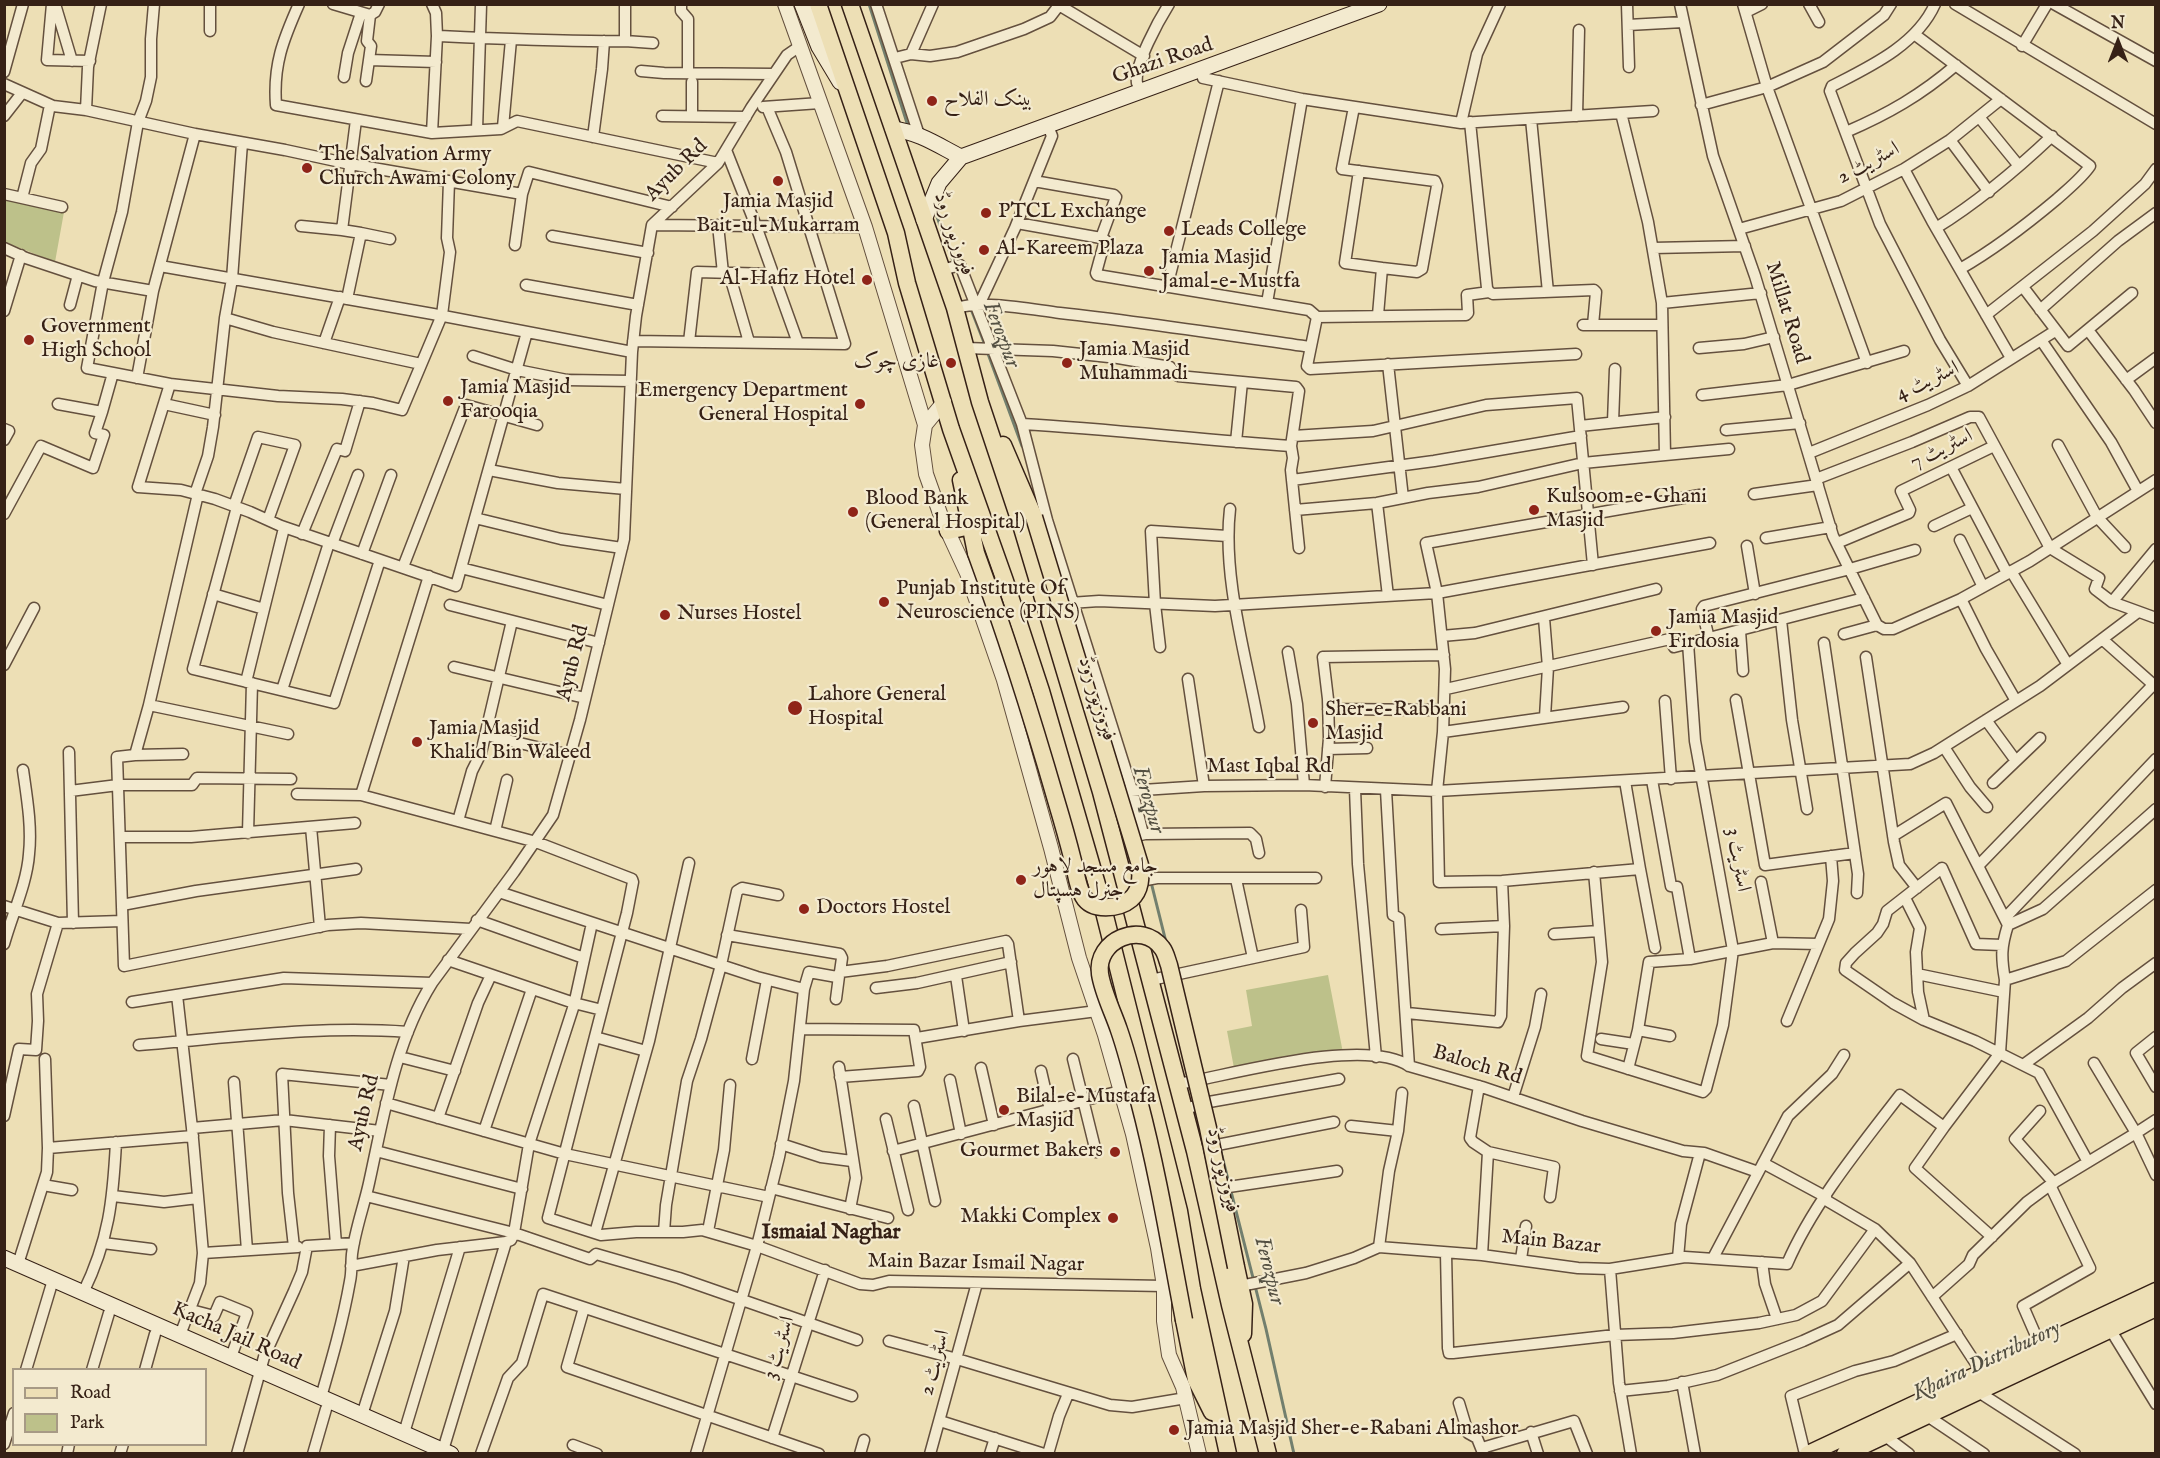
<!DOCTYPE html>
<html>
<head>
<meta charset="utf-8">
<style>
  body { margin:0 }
  #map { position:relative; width:2160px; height:1458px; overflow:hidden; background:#eddfb5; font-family:"IM FELL English",serif }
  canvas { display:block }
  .frame { position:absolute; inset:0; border:6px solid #362116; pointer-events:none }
  .legend { position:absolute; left:12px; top:1368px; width:195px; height:78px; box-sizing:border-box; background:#f3eacf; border:2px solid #a79a85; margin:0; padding:8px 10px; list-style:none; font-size:18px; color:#362116 }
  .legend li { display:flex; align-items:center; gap:12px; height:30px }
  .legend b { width:30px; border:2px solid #a79a85 }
  .north { position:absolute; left:2088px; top:12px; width:60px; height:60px; -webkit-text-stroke:4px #f3eacf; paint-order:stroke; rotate:0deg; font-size:16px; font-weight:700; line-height:24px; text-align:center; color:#362116 }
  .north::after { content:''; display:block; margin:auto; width:21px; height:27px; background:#362116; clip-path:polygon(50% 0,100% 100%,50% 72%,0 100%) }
</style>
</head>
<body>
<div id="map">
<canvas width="2160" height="1458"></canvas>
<div class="frame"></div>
<ul class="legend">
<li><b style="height:8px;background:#eddfb5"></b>Road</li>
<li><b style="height:16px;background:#bdc18a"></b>Park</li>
</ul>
<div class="north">N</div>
</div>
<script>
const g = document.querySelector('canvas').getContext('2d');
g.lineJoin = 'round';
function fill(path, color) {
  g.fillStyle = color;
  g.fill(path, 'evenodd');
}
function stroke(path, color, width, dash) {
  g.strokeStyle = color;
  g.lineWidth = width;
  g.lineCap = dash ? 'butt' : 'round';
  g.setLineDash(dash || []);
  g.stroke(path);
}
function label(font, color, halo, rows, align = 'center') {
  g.font = font + ' "IM FELL English",Amiri,serif';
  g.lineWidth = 4.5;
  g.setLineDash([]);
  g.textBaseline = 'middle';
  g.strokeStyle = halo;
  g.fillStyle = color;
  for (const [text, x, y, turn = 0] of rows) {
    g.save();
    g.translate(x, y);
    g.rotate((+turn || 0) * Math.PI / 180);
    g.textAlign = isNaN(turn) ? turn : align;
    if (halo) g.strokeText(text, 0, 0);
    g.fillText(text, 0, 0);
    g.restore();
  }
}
const green = new Path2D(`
  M4 199 64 212 55 262 5 242Z
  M1328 975 1343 1053 1325 1051 1234 1068 1227 1031 1252 1026 1246 990Z`);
const stream = new Path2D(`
  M869 4 908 126
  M935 211 954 264
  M971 309 985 345
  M987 351 1022 446
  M1148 870 1166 942
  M1220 1148 1266 1329 1294 1454`);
const minor = new Path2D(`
  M52 4 47 60 90 61
  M55 4 72 61
  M154 4 151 39V77L146 101 138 122 122 212 103 282 87 368 170 384
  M210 4V31
  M299 4C283 40 273 65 276 105L432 133 501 129 517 121 718 163
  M333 4 370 15 375 12 379 4
  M432 4 436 13 437 36C500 39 562 42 625 41V4
  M681 4V11L688 19V73
  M876 4 919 135
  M1057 4 1144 56
  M1627 4 1629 67
  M1680 4 1713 156 1755 276 1833 536 1877 625
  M1743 4 1767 87 1867 363
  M1809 4 1819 22
  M1935 4C1917 45 1869 67 1832 86L1830 91 1880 224 1940 340 1968 386
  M1955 4 2156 124
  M2054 4 2156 61
  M1746 12 1762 4
  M1628 25 1683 22
  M1914 34 2090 166C2082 178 2068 189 2057 199 2026 225 1995 249 1960 269
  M625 41 653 43
  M2022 46 2047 4
  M911 54 930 56 957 52 1024 29 1050 17 1060 4
  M895 58 911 54 933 4
  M369 60 436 62
  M641 71 664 73 774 74
  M1202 71 1203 78 1302 99 1461 123 1653 111
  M4 72 23 4
  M344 77 348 53 361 13
  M366 81 371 46 367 41 370 15
  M4 84 53 106 86 110 195 134
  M1141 91C1140 89 1138 86 1137 83 1134 65 1159 20 1169 4
  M1701 105 1767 87 1823 62 1884 15 1891 4
  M763 107 820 103
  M1354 107 1342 169 1435 181 1437 186 1422 269 1417 272 1382 268 1378 315
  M86 110 88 67 101 4
  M1621 113 1648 222 1662 303 1761 293
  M4 116 22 93
  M662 116 746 117
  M692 116V82
  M1577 116 1579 30
  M1979 117 2019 166
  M1531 119 1548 292
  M1470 122 1487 288 1489 292
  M1461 123 1477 54 1500 4
  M503 127 511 40
  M477 130 481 5
  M1846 132C1888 114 1921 95 1956 65
  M432 133 437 36
  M593 137 602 69 604 41
  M1950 140 1989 192
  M242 143 232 279 225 318 273 332 421 364
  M726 150 756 226 798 343
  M1904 169 1932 221 2011 358
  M1359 171 1345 263 1382 268
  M449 181 447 238 450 252 442 315 402 410 373 403 342 399 278 396 170 384 138 487 181 490 215 499 250 512 281 526 456 586 527 332
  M4 194 22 198 31 163 41 149 50 105
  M22 198 62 207
  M1017 223 1101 238 1116 197 1114 195 1034 181
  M652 225 865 227
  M718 225 723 273
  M301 226 342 230
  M1936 228C1978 202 2015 171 2052 136
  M1739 229 1841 201 1904 169 1950 140 2001 99
  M361 233 390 239
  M552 236 648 253
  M1101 238 1105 240 1096 273 1097 275 1309 310 1317 317
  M515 245 522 194
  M4 248 26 258 95 281 153 291 195 134 285 150 350 164 522 194 529 172 672 207
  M1653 248 1745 246
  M160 266 433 314 632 352
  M942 270 960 265 1022 424 1047 520 1132 790 1143 834
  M729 273 749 342
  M526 285 638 305
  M1167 287 1219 81
  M2023 287 2068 346 2132 293
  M347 299 361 233 342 230 356 120
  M1267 303 1302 99
  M70 305 78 275
  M979 305 1015 228 1052 136 1048 126
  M955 308C986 300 1028 309 1060 313 1143 322 1227 335 1310 347
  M2040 310 2118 241 2156 213
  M4 311 21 255
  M1986 315 2093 231 2145 184 2156 169
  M1583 325H1662
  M2088 330 2134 390 2156 423
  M2041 340 2111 442 2138 491
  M633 341 845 344 786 152 767 107
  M689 342 697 272 773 274
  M324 343 340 297
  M966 348 1053 351 1118 358 1170 367 1178 376 1296 387 1299 391 1291 446
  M1699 348 1744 344 1774 337
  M1576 354 1310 369 1307 366 1317 317 1466 315 1468 313 1467 295 1489 292 1493 294 1594 290 1596 292 1593 325
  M473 356 517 370 567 380 631 381
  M1388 364 1403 498
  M137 378 153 291
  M2126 380 2156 358
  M1702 395 1788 385 1904 351
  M58 404 102 412 113 373
  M164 404 215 415
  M1613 422 1615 369
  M1022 424C1112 429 1201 440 1291 446L1293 458 1291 470 1299 548
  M1580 426 1665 417
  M4 429 9 431 4 440
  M1726 430 1800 423
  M1293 436 1373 431 1486 405 1577 398 1593 565
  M1236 442 1242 382
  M2058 445 2097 517 2125 547
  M1809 453 1928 405 1968 386 2055 331
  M1665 455 1729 449
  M1951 467 2007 573
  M489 470 558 483 626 489
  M1816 479 1912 442 1970 417H1979L2050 548 2099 578 2095 589 2112 602 2156 618
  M1292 480 1434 461 1581 436
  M195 494 208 456 213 427 225 318
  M198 494 149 705 288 734
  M1754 494 1818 485
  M1377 503 1388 596
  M234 506 258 437 295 445 268 520
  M237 507 193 669 334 703 380 560
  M1230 509C1222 578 1247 659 1259 727
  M1295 510 1377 503 1428 493 1478 487 1583 463 1665 455 1662 303
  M4 514 41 446 93 468 104 435 95 433 102 412
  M475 518 561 539 622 548
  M1934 526 1972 508
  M302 534 337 449 345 451 360 401
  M1766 538 1831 527
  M1960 540 1983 587
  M1837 543 1909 513 1910 510 1901 491 1994 446
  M332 544 358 475
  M1747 546 1755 594
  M362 554 391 475
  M403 567 466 405 537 425
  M461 568 608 605
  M2011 571 2068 665
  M429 576 361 795 536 842 632 879 633 882 627 913 548 1218 601 1235 636 1232H683L702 1230 757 1246 860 1284 873 1285 889 1281 1164 1286
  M213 594 264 609
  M1961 599 1986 649 2016 701
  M2112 602 2156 549
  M450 605 599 643
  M1057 606 1070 603 1099 601 1215 606 1437 593 1710 543
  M1544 618 1548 667 1545 717
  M1781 620 1792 720 1807 809
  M1740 631 1743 671
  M1844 634 1877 625 1884 629H1893L1961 599 2030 561 2156 480
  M1442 636 1475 633 1656 589
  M1709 639 1702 609 1704 606 1850 569 1915 550
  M2102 639 2156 687
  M1824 643 1858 874 1857 893
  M1160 647 1155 604 1151 531 1227 536
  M1288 652 1297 704 1304 785
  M1866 657 1894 842 1899 865 1917 888
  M4 665 34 608
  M454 667 585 698
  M1188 679 1204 786
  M246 682 284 528
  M1446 689 1670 639 1674 647 1864 598
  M282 690 329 543
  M1736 700 1765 865 1855 853
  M1665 701 1671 779
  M149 705 135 755 117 757 124 966 328 925 361 923 471 929
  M1328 709 1444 710
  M1986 720 2016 761
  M1443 732 1623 707
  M486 735 570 755
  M1944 747 1970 787 1987 807
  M1328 749 1367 748
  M69 752 73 923
  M135 755 183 754
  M1652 780 1671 886 1677 887 1690 959 1773 943 1818 944
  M1625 781 1640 869 1502 881 1439 882 1437 791 1443 732 1445 669 1437 593 1426 543 1700 495
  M1993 783 2040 738
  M1325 787 1329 738 1328 699 1323 657 1444 655
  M1355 789 1358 864 1376 1057
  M1386 790 1393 915 1399 918 1409 1066
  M70 791 118 785H192L197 778 291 779
  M1112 792 1204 786 1304 785 1437 791 1910 764 1934 753 2040 686 2138 612
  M297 794 361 795
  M458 821 472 771 481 753 512 621
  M311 827 320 927
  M495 831 507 780
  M248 833 252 683
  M1136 836 1145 834 1250 833 1256 839 1259 853
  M1893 836 1946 803 2008 925C2001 947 2001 957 2005 980
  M120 837H191L355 823
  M1978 866 2153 685
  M1640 869 1655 948
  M1594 872 1602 962 1587 1056 1703 1092 1706 1089 1723 1025 1733 950 1695 741 1688 643
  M1236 879 1253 958
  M1135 882 1157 878H1316
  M1761 882 1773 943
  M499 892 757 977 804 989 809 972 837 977 840 972
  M1905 898 1920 928 1916 952 1918 992 1924 1020
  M122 905 196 891 356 869
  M4 906 58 923
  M2005 918 2156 759
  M477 920 584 958
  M2008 925 2043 909 2156 809
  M1441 929 1504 926
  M1554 934 1599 931
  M727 935 840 954 842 958 840 972 887 966 1006 941 1008 944 1019 1021
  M4 944C12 915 27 883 29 854 32 827 27 798 23 770
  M2002 945 1976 944 1942 868 1887 911 1883 924 1877 933 1855 953 1846 963 1845 970 1893 1003 1924 1020 1975 1041 2039 1073 2088 1162
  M448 960 574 1003 602 1010
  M1917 974 2004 992
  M956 976 964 1031
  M1151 980 1304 947 1301 910
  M876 988 917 983 1011 962
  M177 995 192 1128 203 1253
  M836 999 839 976
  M132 1002 284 978 432 983
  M1407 1013 1498 1022 1501 1016 1504 926 1502 881
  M1787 1021 1829 919 1833 881 1831 856
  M800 1029 914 1030 920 1067 918 1071 840 1077
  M1638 1030 1670 1036
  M595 1037 646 1051
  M2156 1037 2136 1053 2156 1087
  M917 1038 1019 1021 1097 1011
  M1601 1039 1634 1044
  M139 1045C229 1038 318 1025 408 1032
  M400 1057 455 1071
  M45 1059 48 1148
  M752 1059 767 980
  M1073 1059 1096 1152
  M2094 1063 2136 1133 2156 1120
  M2023 1065 2088 1018 2122 988 2156 963
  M839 1067 856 1178 850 1209
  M981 1068 994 1125
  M1628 1069 1638 1030 1649 962 1690 959
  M1041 1071 1050 1110
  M950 1080 961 1134
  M234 1082 247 1250
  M1178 1084C1231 1075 1365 1036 1409 1066L1482 1087 1582 1121 1683 1151 1704 1153 1758 1172
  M1479 1086 1470 1138 1473 1142 1488 1152 1482 1255
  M1513 1097 1535 1027 1541 994
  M386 1103 565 1154 769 1197
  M914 1106 935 1201
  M1185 1109 1209 1102 1339 1079
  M2040 1111 2015 1139 2054 1183
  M4 1116 19 1049 36 1050 38 1021 37 994 58 923 122 921
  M438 1118 478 1003 491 975
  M886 1119 908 1210
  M330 1125 329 1156 336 1244
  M1351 1126 1398 1131
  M1944 1127 1915 1168 1992 1237
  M192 1128 284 1120 380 1131
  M484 1131 532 989
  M781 1144 821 1157 852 1161
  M1207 1147 1334 1122
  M376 1151 522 1189
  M893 1151 1120 1091
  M1488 1152 1554 1167 1550 1197
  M1763 1163 1826 1197
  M43 1185 72 1190
  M2050 1185 2136 1133 2156 1175
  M771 1188 888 1218
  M1215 1189 1337 1171
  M113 1196 164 1202 198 1198
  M366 1196 514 1233 590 1259 596 1254 679 1278 857 1340
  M1824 1199 1875 1229 1910 1263 1982 1373
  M708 1231 724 1150 730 1085
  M664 1232 666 1205 687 1081 701 1039 721 965 737 891 742 888 778 895
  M595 1233 649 1041 689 863
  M103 1243 151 1249
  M294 1247 288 1193 282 1074 391 1085
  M1379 1247 1389 1171 1398 1131 1402 1093
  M1446 1253 1448 1348 1449 1353H1453L1615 1335 1673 1333 1759 1323 1796 1315 1822 1301 1875 1229
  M1678 1258 1681 1224 1700 1153
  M1713 1258 1788 1116 1832 1074 1844 1055
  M1521 1259 1526 1226
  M1762 1262 1765 1284 1777 1319
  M18 1264 47 1172 48 1148 193 1136
  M351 1266 437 1250 506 1242 511 1240 514 1233 529 1144 574 1005 592 923
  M1610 1269 1619 1383 1631 1454
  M1240 1286 1306 1273 1354 1258 1379 1247 1482 1255 1578 1268 1610 1269 1685 1257 1787 1264C1813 1204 1860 1147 1900 1095L1944 1127 2000 1053 2005 980 2066 961 2156 890
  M83 1293C109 1240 113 1200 116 1142
  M1932 1297 1969 1264 1973 1255 2027 1202 2050 1185 2090 1268 2023 1306 2040 1345
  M584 1308 567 1367 819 1454
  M191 1310 214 1316 220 1302 247 1313 231 1357
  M2110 1329 2156 1404
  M180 1335 200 1283 203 1253 298 1247
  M889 1341 957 1359 1110 1405 1132 1407 1186 1398
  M26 1370 53 1280
  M92 1370 109 1313
  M145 1370 155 1334
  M1682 1382 1695 1454
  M1620 1391 1668 1386 1717 1375 1803 1341 1838 1325 1910 1263
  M1977 1391 2075 1454
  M321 1397C332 1359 343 1321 350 1281 352 1272 351 1263 352 1254 355 1230 364 1206 369 1183 384 1115 395 1042 432 983L514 872 553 815 580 720 624 539 632 352 636 316 652 225 718 163 751 108 787 55 800 46
  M1459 1403 1468 1433 1477 1438 1483 1453
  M362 1415 395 1311 404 1256
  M1926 1415 1984 1454
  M940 1421 1044 1454
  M1531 1432 1538 1454
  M404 1433 460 1247
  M1884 1435 1909 1454
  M772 1438 825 1270
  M4 1444 14 1413
  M573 1445 597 1454
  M1482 1448 1574 1421 1587 1454
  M443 1450 506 1242
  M67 1454 69 1444
  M120 1454 123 1444
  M237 1454 264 1357 294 1291 302 1272 307 1246 354 1243
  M313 1454 326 1409
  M481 1454 508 1378 522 1363 543 1294 852 1396
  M696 1454 757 1246 779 1157 794 1081 804 989
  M860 1454 864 1440
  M930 1454 977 1283
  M990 1454 995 1438
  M1048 1454 1059 1416 1068 1394
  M1805 1454 1791 1396 1855 1371 1894 1361 1957 1334`);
const tertiary = new Path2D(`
  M785 4 865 227 925 425
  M944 402 925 425 922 445 926 474 942 519 967 573 1004 680 1051 848 1079 958 1105 1035 1133 1134 1158 1248 1164 1286V1321L1169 1355 1183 1387 1199 1454`);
const secondary = new Path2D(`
  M802 4 819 47 840 82
  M893 129C919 132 939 146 961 157
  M924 220 939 183 961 157 1379 4
  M4 1258 451 1454`);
const primary = new Path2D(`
  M818 4 896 233 907 283 951 429 1005 581 1041 691 1098 888 1179 1211 1192 1289 1228 1454
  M850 4 955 308 980 402 1022 528 1101 792 1195 1151 1230 1305 1268 1454
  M1003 445 1034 517
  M961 480 976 553
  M948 531 970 526
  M1236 1267 1244 1304 1243 1334
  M1184 1320 1196 1380 1212 1412
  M1808 1454 2156 1291
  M1845 1454 2156 1308`);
const primaryBridge = new Path2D(`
  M976 553C1006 635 1032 717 1056 800 1062 820 1068 841 1073 861 1076 872 1077 886 1083 896 1092 912 1119 909 1131 899 1141 890 1141 877 1140 865L1034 517
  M1184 1320C1170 1247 1158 1173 1139 1101 1133 1077 1127 1053 1119 1030 1113 1012 1103 993 1100 974 1095 940 1142 920 1162 948 1166 953 1167 960 1169 965L1208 1128 1236 1267`);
const markers = [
  [932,101,6,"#8f2418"],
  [307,168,6,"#8f2418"],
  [778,181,6,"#8f2418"],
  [986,213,6,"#8f2418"],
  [1169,231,6,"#8f2418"],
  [984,250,6,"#8f2418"],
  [1149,271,6,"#8f2418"],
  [867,280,6,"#8f2418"],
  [29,340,6,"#8f2418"],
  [951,363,6,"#8f2418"],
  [1067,363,6,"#8f2418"],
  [448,401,6,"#8f2418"],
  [860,404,6,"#8f2418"],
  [1534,510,6,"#8f2418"],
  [853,512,6,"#8f2418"],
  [884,602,6,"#8f2418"],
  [665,615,6,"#8f2418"],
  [1656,631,6,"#8f2418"],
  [795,708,8,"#8f2418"],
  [1313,723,6,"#8f2418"],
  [417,742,6,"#8f2418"],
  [1021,880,6,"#8f2418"],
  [804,909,6,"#8f2418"],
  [1004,1110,6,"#8f2418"],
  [1115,1152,6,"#8f2418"],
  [1113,1218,6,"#8f2418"],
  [1174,1430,6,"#8f2418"]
];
const streetNames = [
  ["Ghazi Road",1163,62,-19],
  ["اسٹریٹ 2",1869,164,-28],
  ["Ayub Rd",677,171,-45],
  ["فیروزپور روڈ",953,234,71],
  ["Millat Road",1786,313,73],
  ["اسٹریٹ 4",1928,382,-25],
  ["اسٹریٹ 7",1942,450,-26],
  ["Ayub Rd",574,663,-76],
  ["فیروزپور روڈ",1096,699,73],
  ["Mast Iqbal Rd",1269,768],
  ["اسٹریٹ 3",1737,860,80],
  ["Baloch Rd",1477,1066,17],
  ["Ayub Rd",365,1113,-77],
  ["فیروزپور روڈ",1222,1170,77],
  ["Main Bazar",1551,1243,6],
  ["Main Bazar Ismail Nagar",976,1264,1],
  ["Kacha Jail Road",236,1337,24],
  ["اسٹریٹ 3",780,1348,-73],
  ["اسٹریٹ 2",936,1363,-75]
];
const poiNames = [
  ["بینک الفلاح",944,101],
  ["The Salvation Army",319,156],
  ["Church Awami Colony",319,180],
  ["Jamia Masjid",778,203,"center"],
  ["Bait-ul-Mukarram",778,227,"center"],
  ["PTCL Exchange",998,213],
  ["Leads College",1181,231],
  ["Al-Kareem Plaza",996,250],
  ["Jamia Masjid",1161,259],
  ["Jamal-e-Mustfa",1161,283],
  ["Al-Hafiz Hotel",855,280,"right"],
  ["Government",41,328],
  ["High School",41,352],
  ["Jamia Masjid",1079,351],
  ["Muhammadi",1079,375],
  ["غازی چوک",939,363,"right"],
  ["Jamia Masjid",460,389],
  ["Farooqia",460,413],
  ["Emergency Department",848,392,"right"],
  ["General Hospital",848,416,"right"],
  ["Kulsoom-e-Ghani",1546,498],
  ["Masjid",1546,522],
  ["Blood Bank",865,500],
  ["(General Hospital)",865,524],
  ["Punjab Institute Of",896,590],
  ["Neuroscience (PINS)",896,614],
  ["Nurses Hostel",677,615],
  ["Jamia Masjid",1668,619],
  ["Firdosia",1668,643],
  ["Lahore General",808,696],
  ["Hospital",808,720],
  ["Sher-e-Rabbani",1325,711],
  ["Masjid",1325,735],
  ["Jamia Masjid",429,730],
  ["Khalid Bin Waleed",429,754],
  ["جامع مسجد لاہور",1033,868],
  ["جنرل ہسپتال",1033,892],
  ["Doctors Hostel",816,909],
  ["Bilal-e-Mustafa",1016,1098],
  ["Masjid",1016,1122],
  ["Gourmet Bakers",1103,1152,"right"],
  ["Makki Complex",1101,1218,"right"],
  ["Jamia Masjid Sher-e-Rabani Almashor",1186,1430]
];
const waterNames = [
  ["Ferozpur",1000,335,69],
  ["Ferozpur",1147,800,74],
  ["Ferozpur",1268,1271,76],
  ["Khaira Distributory",1987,1362,-25]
];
const neighbourhoodNames = [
  ["Ismaial Naghar",831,1233]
];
fill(green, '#bdc18a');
stroke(stream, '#727f6e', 3);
stroke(minor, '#64503e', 13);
stroke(tertiary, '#64503e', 16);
stroke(secondary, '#362116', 17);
stroke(primary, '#362116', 19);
stroke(minor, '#f3eacf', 10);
stroke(tertiary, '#f3eacf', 14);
stroke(secondary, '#f3eacf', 15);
stroke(primary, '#eddfb5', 16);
stroke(primaryBridge, '#362116', 19, []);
stroke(primaryBridge, '#eddfb5', 16);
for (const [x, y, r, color] of markers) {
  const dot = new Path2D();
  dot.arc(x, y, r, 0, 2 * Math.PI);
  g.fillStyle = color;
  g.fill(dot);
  stroke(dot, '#f3eacf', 2);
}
label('21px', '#362116', '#f3eacf', streetNames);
label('21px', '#362116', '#f3eacf', poiNames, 'left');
label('italic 22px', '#545042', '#f3eacf', waterNames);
label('bold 22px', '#362116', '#f3eacf', neighbourhoodNames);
</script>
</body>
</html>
